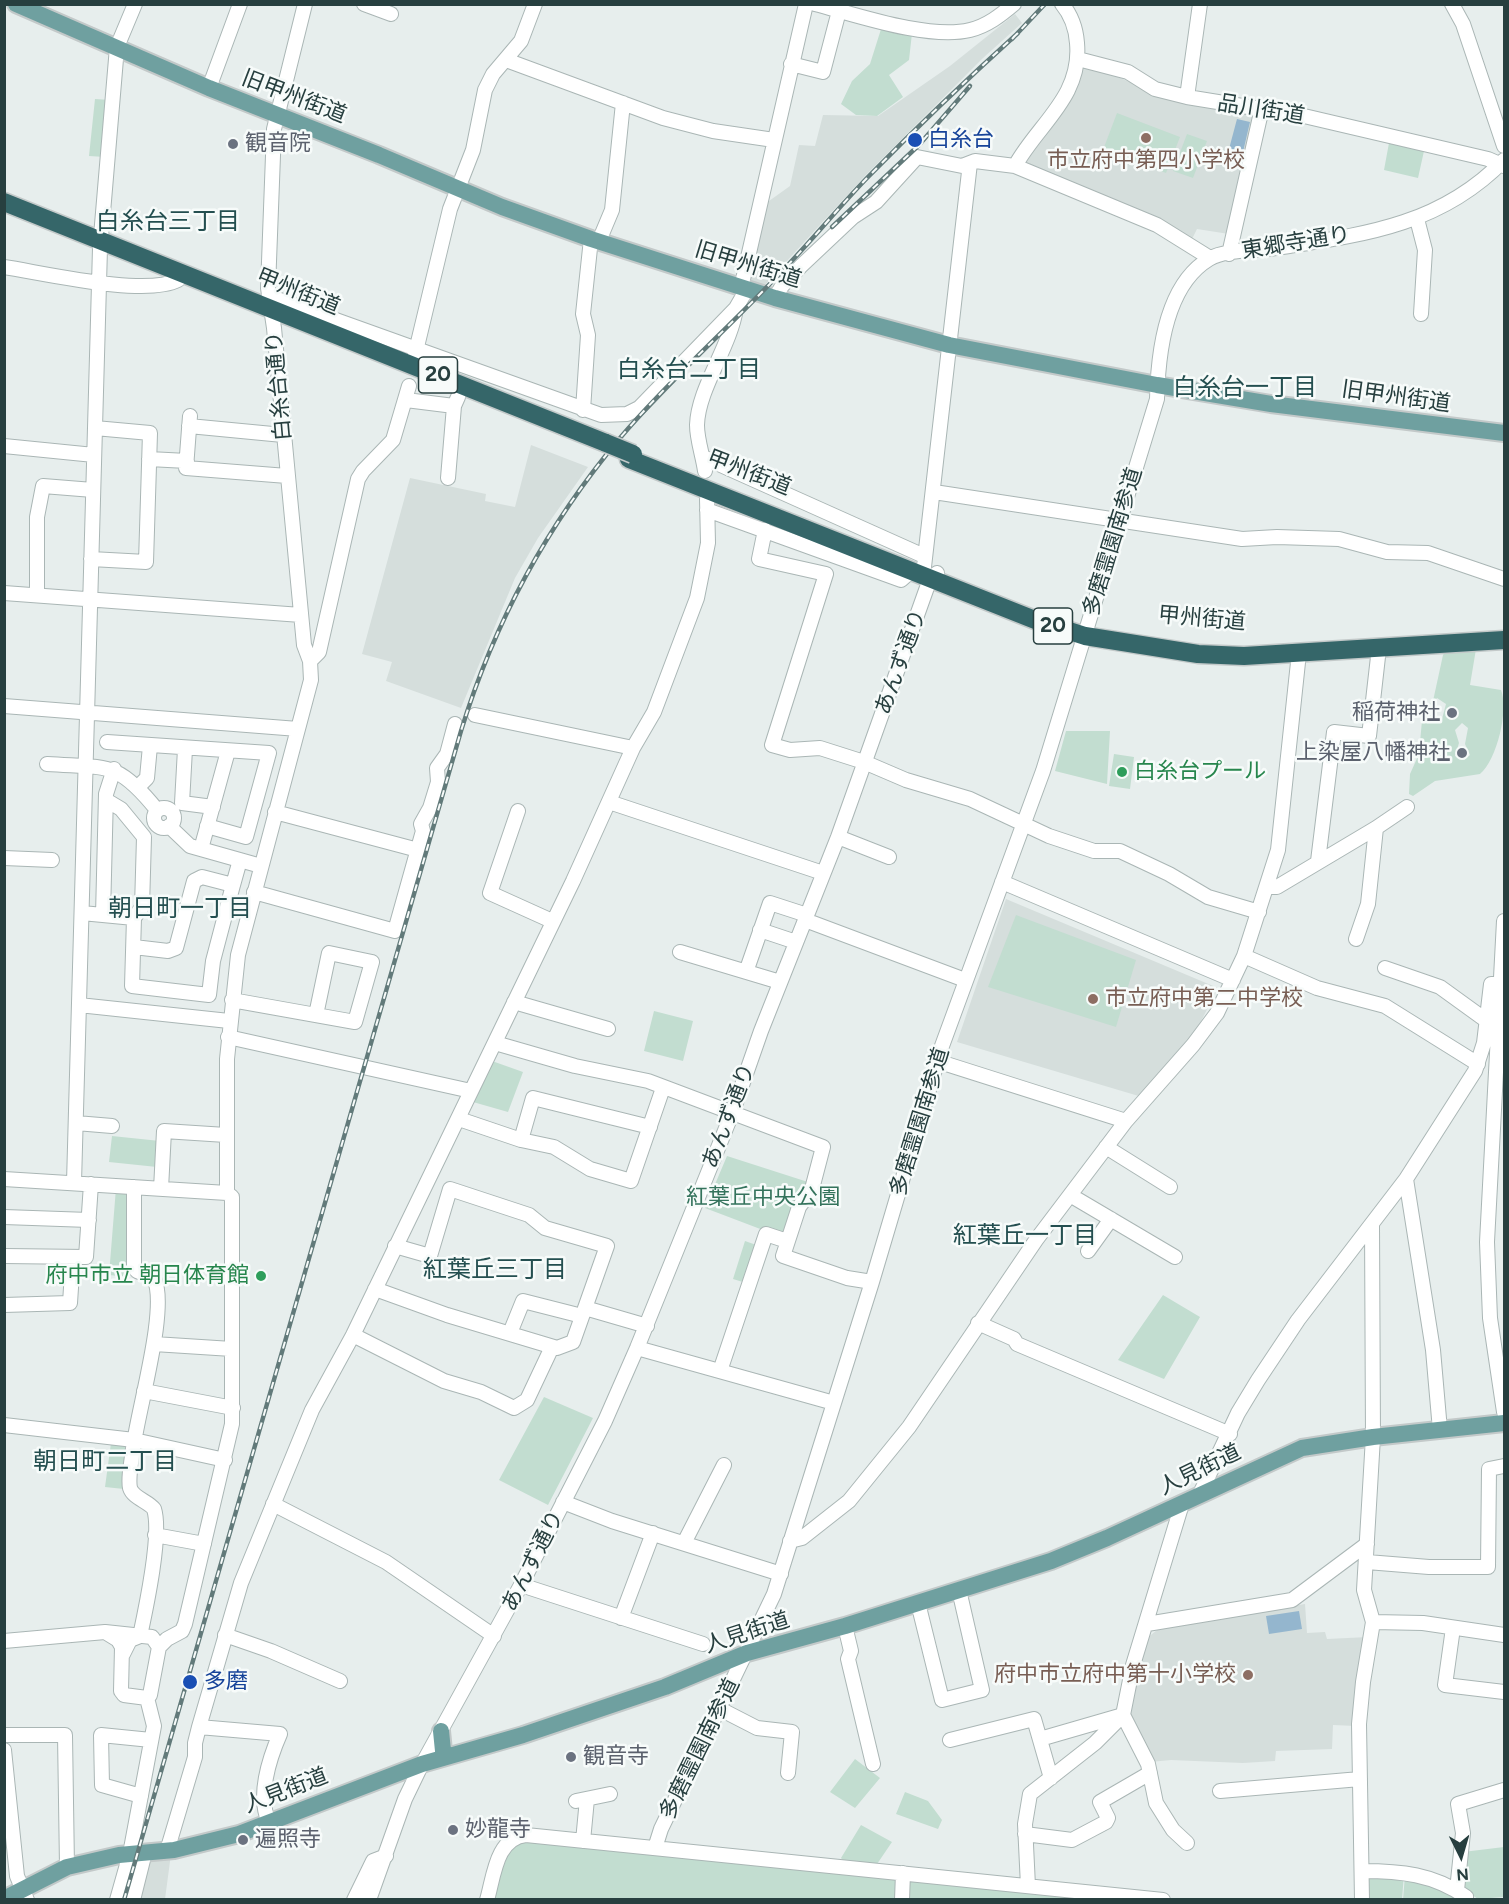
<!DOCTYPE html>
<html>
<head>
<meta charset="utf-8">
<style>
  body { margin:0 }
  #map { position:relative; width:1509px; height:1904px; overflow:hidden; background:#e7eeed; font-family:Figtree,sans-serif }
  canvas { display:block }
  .frame { position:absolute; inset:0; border:6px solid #273f3f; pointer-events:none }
  .north { position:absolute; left:1431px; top:1826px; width:60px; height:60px; -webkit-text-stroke:4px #f7fbfa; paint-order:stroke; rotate:175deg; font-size:16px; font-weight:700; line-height:24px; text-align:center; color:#273f3f }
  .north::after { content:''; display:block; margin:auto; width:21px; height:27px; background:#273f3f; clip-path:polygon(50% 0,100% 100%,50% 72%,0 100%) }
</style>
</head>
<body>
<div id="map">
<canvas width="1509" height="1904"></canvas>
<div class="frame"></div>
<div class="north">N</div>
</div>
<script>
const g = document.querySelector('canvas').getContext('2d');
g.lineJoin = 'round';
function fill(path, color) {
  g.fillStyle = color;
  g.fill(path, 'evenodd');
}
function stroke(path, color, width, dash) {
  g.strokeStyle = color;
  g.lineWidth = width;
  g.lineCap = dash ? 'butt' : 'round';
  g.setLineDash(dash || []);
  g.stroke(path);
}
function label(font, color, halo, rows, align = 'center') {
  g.font = font + ' Figtree,"Noto Sans JP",sans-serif';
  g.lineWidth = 5;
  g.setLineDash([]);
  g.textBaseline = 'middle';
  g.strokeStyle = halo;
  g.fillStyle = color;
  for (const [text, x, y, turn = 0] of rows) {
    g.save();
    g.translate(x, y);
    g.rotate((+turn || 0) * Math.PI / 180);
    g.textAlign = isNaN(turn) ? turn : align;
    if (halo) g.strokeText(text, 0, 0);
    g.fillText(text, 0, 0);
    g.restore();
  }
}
const built = new Path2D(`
  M1015 14 1022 23 983 58 864 177 763 287 747 282 762 206 790 186 799 145 815 146 823 115 878 116 950 66Z
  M1084 63 1161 95 1209 107 1256 113 1229 234 1197 229 1192 239 1023 163Z
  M531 445 588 467 538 538 515 578 461 708 386 681 392 662 362 654 410 478 486 494 485 501 515 507Z
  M1006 899 1218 988 1196 1031 1142 1097 957 1042Z
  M1305 1604 1307 1633 1325 1632 1327 1639 1368 1637 1356 1726 1333 1725 1332 1749 1276 1751 1275 1761 1243 1763 1171 1760 1150 1762 1128 1712 1146 1639 1162 1626Z
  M171 1854 165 1899 139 1900 152 1855Z`);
const green = new Path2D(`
  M882 26 912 33 909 60 889 75 903 97 877 116 856 115 841 104 852 81 870 64Z
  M95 99 110 100 105 157 89 156Z
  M1117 113 1180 137 1166 173 1103 150Z
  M1187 134 1207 141 1193 178 1173 171Z
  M1389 143 1424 151 1418 178 1384 170Z
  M1476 649 1470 685 1501 690C1509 709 1497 760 1480 774L1435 781 1413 796 1409 794 1410 774 1419 754 1423 709 1433 701 1443 655 1445 652ZM1437 698 1446 704 1442 719 1437 721 1427 711ZM1462 723 1468 728 1465 744 1470 755 1464 760 1455 756 1459 743 1455 730Z
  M1066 731H1110L1107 784 1055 771Z
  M1114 754 1134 757 1130 789 1109 786Z
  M1016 915 1136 960 1116 1027 988 987Z
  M654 1011 693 1021 683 1061 644 1051Z
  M492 1061 523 1072 508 1112 473 1102Z
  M112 1136 160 1141 157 1167 109 1162Z
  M727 1156 811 1183 784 1238 705 1208Z
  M116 1188H130L129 1277 109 1275Z
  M745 1241 762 1247 746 1283 733 1279Z
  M1163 1295 1200 1317 1164 1379 1118 1360Z
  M544 1397 593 1418 548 1505 499 1480Z
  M111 1443 130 1446 124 1489 105 1487Z
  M855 1759 880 1778 855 1808 830 1792Z
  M905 1792 928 1801 942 1820 938 1829 896 1814Z
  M861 1825 892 1842 875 1867 846 1864 841 1858Z
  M523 1840 1125 1900H491L505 1855Z
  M1504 1847V1897L1478 1899 1462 1888 1463 1852Z
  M1364 1874H1404L1402 1899 1364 1900Z
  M1405 1875 1429 1881 1462 1899 1403 1900Z`);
const water = new Path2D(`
  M1237 119 1250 122 1243 152 1229 149Z
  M1299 1611 1302 1629 1269 1634 1266 1616Z`);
const minor = new Path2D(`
  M364 4 391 14
  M815 4C857 15 929 40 970 30 987 26 1001 15 1014 4
  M1452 4 1463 24 1504 146
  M1078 59 1128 72 1155 89 1187 97 1304 116 1488 159 1504 166
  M506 60 663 118 713 131 774 140
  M791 64 823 72 839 11
  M209 88 240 4
  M1187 97 1200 4
  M1015 166C1038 124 1082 97 1077 43 1076 29 1072 16 1062 4
  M1417 219 1425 250 1421 314
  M599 241 612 210 623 103
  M1229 254 1262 108
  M4 267C44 273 145 297 178 280
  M741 288 806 4
  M269 296 601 415 627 414 639 408 736 308 747 289
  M775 298 782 286 801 266 853 217 876 202 917 157 962 166 975 161 1015 166 1157 225 1210 258
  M415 355 450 209 473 150 485 90 493 74 521 41 535 4
  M406 400 454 406 458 397
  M583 410 588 335 583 314 591 239
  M190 416 186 468 287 476
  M189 426 283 435
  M4 446 94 455
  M703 457 924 556
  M149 459 187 461
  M705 471C703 456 697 440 697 425 698 388 731 346 736 308
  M448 478 454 406
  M934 492 1242 539 1277 537 1339 539 1387 552 1428 553 1504 579
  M707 510 901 580 910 572
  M765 530 759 559 826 574 772 745 790 750 820 748 864 762 906 780 970 799 1049 836 1094 851H1120L1169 874 1208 897 1259 912
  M91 559 146 562 150 433 95 428
  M924 567 970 163
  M4 593 301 615
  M37 595V517L43 486 93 490
  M310 661 319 652 358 479 363 471 393 440 409 386
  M4 706 298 729
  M475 715 633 748
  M107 742 269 753 246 837 207 826
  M185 749 182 803 213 807
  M47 764C107 768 117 760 157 810
  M138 787 147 778 150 746
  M106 800 121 809 144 837 142 907 134 918
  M609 802 823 873
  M154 818a10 10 0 1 1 20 0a10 10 0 1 1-20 0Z
  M518 811 490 893 552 921
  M275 812 418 850
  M169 826 190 846 261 866
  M838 837 889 857
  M201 849 228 751
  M4 858 52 860
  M1318 861 1334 732 1369 736 1379 648
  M1002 882 1233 980
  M1267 887H1277L1376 828 1407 807
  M254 892 395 931 423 831 421 824 430 808 438 782 437 768 447 754 455 724
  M82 913 134 918 132 986 209 995 213 961 233 885
  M103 915 106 794 114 769
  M805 920 965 980
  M1504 921 1487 1242 1490 1318 1504 1412
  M760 930 796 942
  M1356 939 1368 904 1376 828
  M134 947 168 951 176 948 194 881 202 877 233 885 240 860
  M680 952 780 982
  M1244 956 1317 988 1385 1006 1478 1064
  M1385 968 1440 987 1487 1021
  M746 972 770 903 807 915
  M232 1000 355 1022 372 962 329 953 316 1015
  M514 1002 608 1029
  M79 1005 229 1021
  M228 1037 471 1091
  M495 1043 575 1066 648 1081 823 1147 812 1189 799 1207 783 1256 847 1278 872 1282
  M937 1061 1126 1121
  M459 1119 521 1140 554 1147 590 1169 631 1181 663 1088
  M76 1123 112 1126
  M521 1140 533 1098 650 1127
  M1106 1147 1170 1187
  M4 1179 227 1193
  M1406 1179 1433 1350 1440 1430
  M74 1183 100 248 117 47 135 4
  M161 1189 164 1131 226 1135
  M1070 1195 1175 1257
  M4 1217 89 1220
  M1088 1251 1111 1219
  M4 1256 86 1257 91 1184
  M375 1289 447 1315 557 1348 573 1342 607 1246 545 1228 529 1215 450 1189 430 1256 395 1246
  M4 1305 70 1303 73 1257
  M585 1308 647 1326
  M978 1323 1014 1339 1017 1344 1230 1434
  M510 1333 523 1301 582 1316
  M353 1335 444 1381 481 1392 514 1408 527 1400 552 1347
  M154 1344 232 1349
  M637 1348 834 1403
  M720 1371 766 1234 787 1241
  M144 1391 233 1408
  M4 1425 134 1440 225 1460
  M1199 1496 1238 1413 1258 1380 1298 1320 1406 1179 1475 1071 1484 1043 1491 984H1501
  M563 1502 612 1521 781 1574
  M273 1504 386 1562 494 1636
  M155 1535 204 1544
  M790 1541 802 1538 849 1501 909 1427 1036 1240 1126 1121 1193 1045 1217 1013 1244 956 1278 850 1299 653
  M684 1543 724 1465
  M1367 1562 1429 1567H1488L1489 1469 1504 1466
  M521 1585 703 1644
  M918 1603 942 1700 982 1690 959 1590
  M621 1618 653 1533
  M1373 1622 1423 1623 1504 1635
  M1147 1624 1292 1600 1367 1544
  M845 1626 851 1651 848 1659 873 1764
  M1453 1628 1445 1685 1504 1692
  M225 1635 271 1651 340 1681
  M4 1641 105 1632 152 1637 159 1647 150 1695 147 1698 124 1695 121 1691 122 1647 118 1640 105 1632
  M159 1647 167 1639 182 1631 185 1624 232 1424V1197L227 1193V1059L238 955 311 680 310 661 304 645 274 328 268 288 274 129 305 4
  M123 1654 130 1640 140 1636C146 1608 162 1534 154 1509 148 1501 133 1498 130 1488 128 1478 131 1465 132 1456 136 1415 169 1309 154 1278L137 1271 134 1267V1187
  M720 1709 757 1728 792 1732 788 1773
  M1123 1715 1148 1764 1156 1803 1173 1830 1187 1843
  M199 1727 280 1734C269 1759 257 1797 269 1822
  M4 1735H65L67 1867
  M1040 1739 1123 1715
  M950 1740 1034 1719 1051 1778
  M4 1750 17 1876 27 1900
  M1220 1791 1360 1779
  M141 1796 102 1785 101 1735 151 1740
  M576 1801 610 1794
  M1025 1834 1072 1840 1106 1822 1108 1818 1100 1802 1150 1773
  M583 1841 587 1799
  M655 1848 661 1829 774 1594 872 1282 942 1046 1043 771 1157 399C1158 353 1166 285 1209 259 1226 249 1256 251 1276 248 1362 235 1440 226 1504 160
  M167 1851 195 1757V1743L199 1727 241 1583 312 1410 353 1335 573 881 633 748 654 712 697 598 708 543 707 499
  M1362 1871C1400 1871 1434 1874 1466 1897L1465 1900
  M1028 1886 1025 1824 1030 1794 1095 1743 1123 1715 1133 1665 1182 1504
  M1457 1890 1463 1833 1458 1804 1504 1790
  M117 1900 130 1854 154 1726 147 1698
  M133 1900 145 1852
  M354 1900 373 1861 386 1856
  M369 1900 405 1799 419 1770 521 1585 605 1421 637 1348 733 1111 761 1031 838 837 930 579 937 573
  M487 1900C494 1876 496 1838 526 1835L1163 1900
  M902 1900 903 1873
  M1362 1900 1359 1724 1363 1682 1373 1622 1364 1590 1373 1437 1372 1224`);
const major = new Path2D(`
  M16 4 209 88 379 155 502 207 591 239 775 298 949 345 1157 385 1271 404 1504 433
  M441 1731 443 1751 450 1756
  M4 1899 67 1867 119 1855 174 1850 239 1834 422 1764 523 1735 665 1687 747 1653 845 1626 1051 1561 1107 1538 1302 1448 1373 1437 1504 1423`);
const highway = new Path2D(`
  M4 202 606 443
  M629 459 1035 620 1085 636 1198 654 1244 656 1504 640`);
const rail = new Path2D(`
  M1012 39 1045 4
  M832 227 919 145 970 86
  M124 1900 461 731C494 623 547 525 620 438 671 378 731 326 785 268 813 239 839 207 867 178 916 128 966 80 1018 33`);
const highwayBridge = new Path2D(`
  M606 443 633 454`);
const markers = [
  [1146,138,6,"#8d6e63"],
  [915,140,8,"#1a4fb4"],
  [233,144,6,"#6b7280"],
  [1452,713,6,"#6b7280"],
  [1462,753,6,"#6b7280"],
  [1122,772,6,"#2e9e5b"],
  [1093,999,6,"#8d6e63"],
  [261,1276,6,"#2e9e5b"],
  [1248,1675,6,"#8d6e63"],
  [190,1682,8,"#1a4fb4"],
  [571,1757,6,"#6b7280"],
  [453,1830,6,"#6b7280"],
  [243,1840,6,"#6b7280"]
];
const shields = [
  [438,375,39],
  [1053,626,39]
];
const shieldNames = [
  ["20",438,375],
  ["20",1053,626]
];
const streetNames = [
  ["旧甲州街道",294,97,21],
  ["品川街道",1261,110,9],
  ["東郷寺通り",1296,243,-9],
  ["旧甲州街道",748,265,17],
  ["甲州街道",298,292,22],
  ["白糸台通り",279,386,-95],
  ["旧甲州街道",1396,397,8],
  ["甲州街道",749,473,21],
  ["多磨霊園南参道",1113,542,-73],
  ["甲州街道",1202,619,5],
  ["あんず通り",901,662,-70],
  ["あんず通り",729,1116,-69],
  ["多磨霊園南参道",920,1122,-73],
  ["人見街道",1200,1470,-26],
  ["あんず通り",533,1561,-63],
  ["人見街道",747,1633,-18],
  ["多磨霊園南参道",700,1749,-64],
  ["人見街道",286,1791,-21]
];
const transitNames = [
  ["白糸台",928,140],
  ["多磨",204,1682]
];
const worshipNames = [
  ["観音院",245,144],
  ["稲荷神社",1440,713,"right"],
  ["上染屋八幡神社",1450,753,"right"],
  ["観音寺",583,1757],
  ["妙龍寺",465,1830],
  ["遍照寺",255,1840]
];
const educationNames = [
  ["市立府中第四小学校",1146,161],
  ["市立府中第二中学校",1105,999,"left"],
  ["府中市立府中第十小学校",1236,1675,"right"]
];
const leisureNames = [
  ["白糸台プール",1134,772],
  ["府中市立 朝日体育館",249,1276,"right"]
];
const parkNames = [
  ["紅葉丘中央公園",763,1198]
];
const neighbourhoodNames = [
  ["白糸台三丁目",168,222],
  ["白糸台二丁目",689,370],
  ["白糸台一丁目",1245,388],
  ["朝日町一丁目",180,909],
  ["紅葉丘一丁目",1025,1236],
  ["紅葉丘三丁目",495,1270],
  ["朝日町二丁目",105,1462]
];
fill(built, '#d5dedc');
fill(green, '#c2ddd0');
fill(water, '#94b6ce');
stroke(minor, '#aab6b5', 16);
stroke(major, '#c3c9c9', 20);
stroke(highway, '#c3c9c9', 21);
stroke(minor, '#fff', 14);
stroke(major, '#6fa0a0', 16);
stroke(highway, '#356669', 18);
stroke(rail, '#627a7a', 4.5);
stroke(rail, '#f7fbfa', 2, [7]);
stroke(highwayBridge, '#c3c9c9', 21, []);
stroke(highwayBridge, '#356669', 18);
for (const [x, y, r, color] of markers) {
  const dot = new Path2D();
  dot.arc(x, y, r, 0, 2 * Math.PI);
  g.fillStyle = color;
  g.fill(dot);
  stroke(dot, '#f7fbfa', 2);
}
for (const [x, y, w] of shields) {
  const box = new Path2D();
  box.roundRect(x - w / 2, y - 18, w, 36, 4.5);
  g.fillStyle = '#f7fbfa';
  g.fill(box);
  stroke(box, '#273f3f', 1.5);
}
label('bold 21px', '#273f3f', null, shieldNames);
label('22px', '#273f3f', '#f7fbfa', streetNames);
label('22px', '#164399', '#f7fbfa', transitNames, 'left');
label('22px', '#5b616d', '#f7fbfa', worshipNames, 'left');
label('22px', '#785e54', '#f7fbfa', educationNames);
label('22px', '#27864d', '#f7fbfa', leisureNames, 'left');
label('22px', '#34735c', '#f7fbfa', parkNames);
label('24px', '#244f50', '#f7fbfa', neighbourhoodNames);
</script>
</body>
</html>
